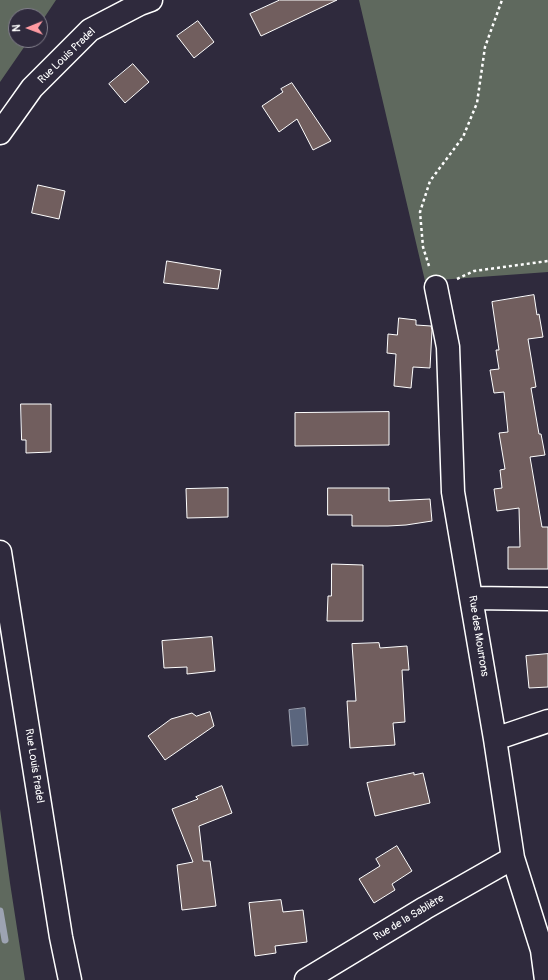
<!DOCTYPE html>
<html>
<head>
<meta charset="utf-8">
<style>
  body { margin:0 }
  #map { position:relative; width:548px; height:980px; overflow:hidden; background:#2f2a3d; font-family:Pangolin,sans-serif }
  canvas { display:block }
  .north { position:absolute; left:8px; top:8px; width:40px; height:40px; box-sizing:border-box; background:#2f2a3d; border:1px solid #827f8b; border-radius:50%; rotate:269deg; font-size:11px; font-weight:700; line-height:16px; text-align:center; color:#fff }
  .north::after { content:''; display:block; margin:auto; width:14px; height:18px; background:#ff9aa2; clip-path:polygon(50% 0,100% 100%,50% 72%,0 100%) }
</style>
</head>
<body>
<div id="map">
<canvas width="548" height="980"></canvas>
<div class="north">N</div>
</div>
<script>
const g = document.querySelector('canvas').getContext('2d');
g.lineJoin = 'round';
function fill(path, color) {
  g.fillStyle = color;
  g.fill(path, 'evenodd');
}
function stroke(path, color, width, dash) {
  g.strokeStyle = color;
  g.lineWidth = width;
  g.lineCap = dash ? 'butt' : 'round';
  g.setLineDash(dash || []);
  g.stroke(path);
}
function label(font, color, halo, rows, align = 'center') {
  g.font = font + ' Pangolin,sans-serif';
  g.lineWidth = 3.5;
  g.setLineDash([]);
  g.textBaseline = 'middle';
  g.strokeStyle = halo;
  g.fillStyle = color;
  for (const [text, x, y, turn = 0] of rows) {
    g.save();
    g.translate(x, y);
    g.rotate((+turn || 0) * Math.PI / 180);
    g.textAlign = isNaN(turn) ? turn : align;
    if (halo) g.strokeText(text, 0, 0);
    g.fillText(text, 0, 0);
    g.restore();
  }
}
const green = new Path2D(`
  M0 0H56L40 24V16H16V40H29L0 82Z
  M359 0H548V272L425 281Z
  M0 809 10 883 25 980H0Z`);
const water = new Path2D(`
  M305 708 308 745 292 746 289 710Z`);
const stream = new Path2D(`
  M0 911 5 940`);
const building = new Path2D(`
  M280 0H337L261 36 250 14Z
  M198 21 214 42 194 58 177 36Z
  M133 64 149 82 125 103 109 84Z
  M292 83 331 141 313 150 297 119 279 132 262 106 283 92 281 89Z
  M38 185 65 191 59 219 32 213Z
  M167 261 221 270 218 289 164 283Z
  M534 295 537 315 539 314 543 337 528 339 536 387 531 388 539 434H541L545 455 530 457 542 527H548V569H508V547H520L519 508 497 511 494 489 502 488 500 470 505 469 499 433 508 432 504 392 494 393 490 370 499 369 496 350H499L492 302Z
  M399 318 416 320V325L431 326 432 330 430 368 413 367 411 388 394 386 396 354 387 353 388 334 397 335Z
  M21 404H51V452L26 453V440H22Z
  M389 412V445L295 446V413Z
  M228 488V517L187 518 186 489Z
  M328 488H389V501L430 499 432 521 406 525 388 526H352V515H328Z
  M332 564 363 565V621H327L328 596H331Z
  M212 637 215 671 187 674V667L164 668 162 641Z
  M379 643 380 648 407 646 409 670H402L405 722 393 723 395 745 350 748 347 701H356L352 644Z
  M548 654V687L529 688 526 656Z
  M210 712 214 726 165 760 148 736 171 719 192 713 196 716Z
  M414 773V775L423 773 430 803 375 816 367 783Z
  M222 786 232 813 199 826 203 861H210L216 906 182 910 177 865 193 862 172 809 198 799 196 797Z
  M397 846 412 871 392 884 395 890 374 903 359 879 380 866 376 859Z
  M281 900 283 912 303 910 307 942 275 946 276 953 255 956 249 903Z`);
const path = new Path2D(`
  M429 266 423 247 420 212 430 181 463 137 477 103 485 47 502 0
  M457 279 474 271 548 261`);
const minor = new Path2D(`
  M436 287 448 347 453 492 495 739 513 858 542 950 546 980
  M472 598 548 599
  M495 739 548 721
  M306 980 425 908 513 858`);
const major = new Path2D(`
  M0 133 32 88 90 30 140 4 151 0
  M0 552 61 937 70 980`);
const streetNames = [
  ["Rue Louis Pradel",67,56,-44],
  ["Rue des Mourrons",478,636,81],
  ["Rue Louis Pradel",34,766,81],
  ["Rue de la Sablière",409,918,-31]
];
fill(green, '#5f695e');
fill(water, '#5b667e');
stroke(water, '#9da3b2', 1);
stroke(stream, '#9da3b2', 7);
fill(building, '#715e5e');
stroke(building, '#fff', 1);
stroke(minor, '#fff', 25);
stroke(major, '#fff', 25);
stroke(path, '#fff', 2.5, [3, 3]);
stroke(minor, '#2f2a3d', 22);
stroke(major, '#2f2a3d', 22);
label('11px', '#fff', '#2f2a3d', streetNames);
</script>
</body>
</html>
